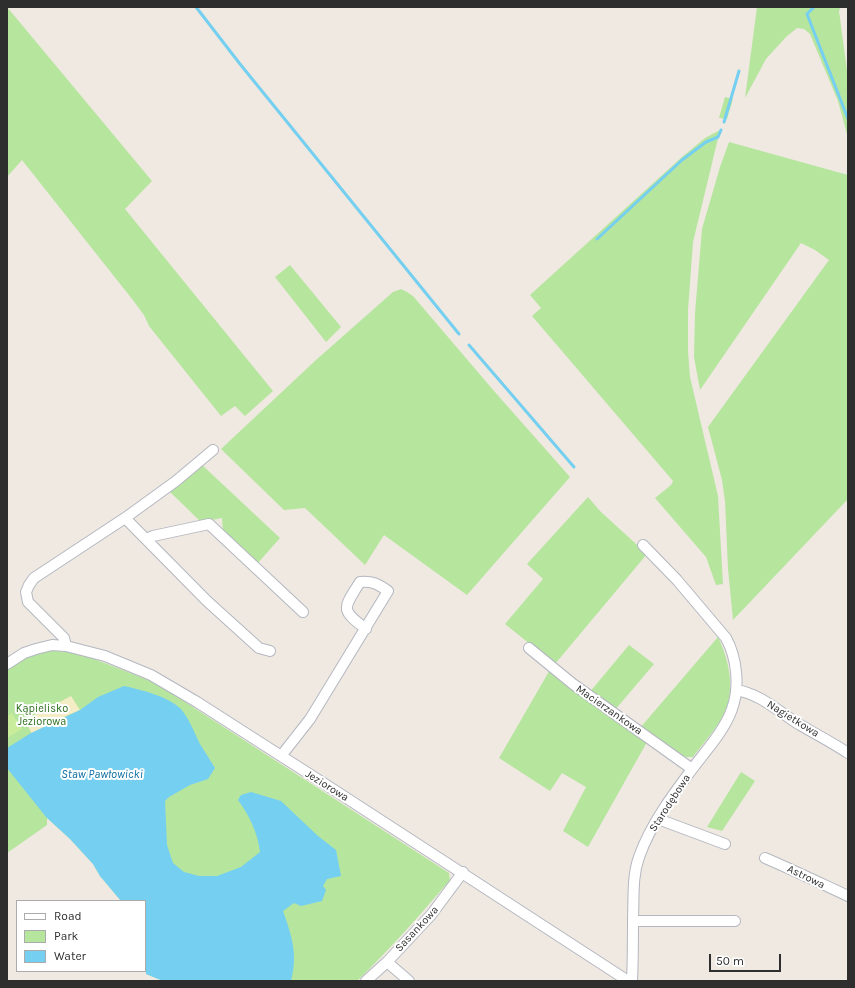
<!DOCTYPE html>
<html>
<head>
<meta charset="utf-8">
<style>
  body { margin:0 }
  #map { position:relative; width:855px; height:988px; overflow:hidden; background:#efe9e1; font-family:Karla,sans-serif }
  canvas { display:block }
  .frame { position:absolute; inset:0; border:8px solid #2e2e2e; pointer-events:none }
  .legend { position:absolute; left:16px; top:900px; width:130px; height:72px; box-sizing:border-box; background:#fff; border:1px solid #ababab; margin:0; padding:5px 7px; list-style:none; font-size:12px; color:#2e2e2e }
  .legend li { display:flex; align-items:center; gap:8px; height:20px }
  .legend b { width:20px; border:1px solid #ababab }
  .scale { position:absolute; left:709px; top:954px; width:72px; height:18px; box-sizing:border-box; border:2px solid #2e2e2e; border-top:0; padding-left:5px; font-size:12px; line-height:14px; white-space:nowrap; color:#2e2e2e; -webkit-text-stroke:3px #fff; paint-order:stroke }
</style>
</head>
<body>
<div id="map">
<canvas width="855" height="988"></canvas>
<div class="frame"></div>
<ul class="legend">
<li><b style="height:5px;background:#fff"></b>Road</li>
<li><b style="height:11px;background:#b6e59e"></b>Park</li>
<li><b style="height:11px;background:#75cff0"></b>Water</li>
</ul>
<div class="scale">50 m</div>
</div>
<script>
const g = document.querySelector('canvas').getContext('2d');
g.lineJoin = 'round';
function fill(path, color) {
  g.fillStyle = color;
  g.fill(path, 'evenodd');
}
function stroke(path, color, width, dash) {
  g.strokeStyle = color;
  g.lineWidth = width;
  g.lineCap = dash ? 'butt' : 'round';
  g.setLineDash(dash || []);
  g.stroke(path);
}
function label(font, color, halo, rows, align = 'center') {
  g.font = font + ' Karla,sans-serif';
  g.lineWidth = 4;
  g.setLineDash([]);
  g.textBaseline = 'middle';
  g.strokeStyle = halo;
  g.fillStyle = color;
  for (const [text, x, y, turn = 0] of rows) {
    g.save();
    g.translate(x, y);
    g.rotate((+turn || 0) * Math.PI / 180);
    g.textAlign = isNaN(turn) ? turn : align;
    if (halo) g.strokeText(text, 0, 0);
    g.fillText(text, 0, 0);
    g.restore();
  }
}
const green = new Path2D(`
  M7 7 152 181 125 209 273 391 245 416 235 406 221 416 149 326 144 315 132 299 22 160 7 177Z
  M757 7H841L839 11 848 78V138L838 101 810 34 804 29 797 28 786 37 766 59 745 98Z
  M725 97 733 99 727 119 719 118Z
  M720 130 693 242 688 310V351L690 377 718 496 723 584 716 585 706 557 655 498 671 485 673 481 532 316 541 308 530 295 682 157 705 138Z
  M729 142 848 175V499L733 620 728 569 725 501 722 480 708 427 829 260 815 250 801 243 700 390 694 357 695 313 702 229 720 167Z
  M290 265 341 327 326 342 275 277Z
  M401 289 407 292 413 296 494 391 570 477 467 595 384 535 365 565 305 508 284 510 221 449 316 360 393 292Z
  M201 464 280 538 257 564 223 533 222 518 201 522 167 489Z
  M588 497 600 511 647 554 555 664 505 624 543 579 527 564Z
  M718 637C727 656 734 681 728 703 724 721 704 742 693 757H685L640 728Z
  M629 645 654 664 614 711 589 693Z
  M50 650 73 653 89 657 146 679 165 689 449 873 450 880C420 915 390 949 357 981H163L146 974 145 901H121L100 876 93 864 70 839 47 818V825L7 853V669C20 658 34 653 50 650Z
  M551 668 647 742 588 847 563 831 586 787 562 773 550 791 499 758Z
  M741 772 755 781 722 831 707 827Z`);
const sand = new Path2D(`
  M71 696 80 710 66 716 32 734 25 720Z`);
const pitch = new Path2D(`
  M12 713 22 729 7 738V716Z`);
const water = new Path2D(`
  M124 686C141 690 168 696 181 709 190 720 194 732 200 744 205 752 210 760 215 768L208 779 190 785 169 797 165 801 167 845 173 863 184 872 199 876H217L241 867 260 852C258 833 249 815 238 800L241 795 251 792 281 801 318 836 336 850 341 876 327 879 323 886 326 890 322 901 301 906 294 903 283 911C292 937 298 954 291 981H163L146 974 145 901H121L100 876 93 864 70 839 46 817 7 768V748L31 733 80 710 98 697Z`);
const stream = new Path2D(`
  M196 7 240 64 459 334
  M814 7 807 14 848 119
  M724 122 739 71
  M597 239 682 160 706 142 718 137 721 130
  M469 345 574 467`);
const minor = new Path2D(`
  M125 518 207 601 259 648 270 651
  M146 539 153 536 209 524 303 612
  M66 646 64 638 28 602 26 592 29 585 34 578 125 518 176 481 213 450
  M529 648 573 684 692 769
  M7 664 24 653 36 649 52 645 66 646 105 656 151 675 197 702 328 786 625 979 632 980
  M736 690C761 694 779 712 800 725 816 734 833 743 848 753
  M281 756 310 719 388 591C378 584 373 581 360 582 344 608 339 609 366 629
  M658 819 725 844
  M765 858C793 870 820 883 848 896
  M633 921H735
  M387 962 409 981
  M366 981 387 962 431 915 463 872
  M632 981C633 960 633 939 633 917 634 897 632 877 639 857 651 823 674 793 696 764 709 747 725 729 732 709 740 687 737 658 726 638L677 580 643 545`);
const parkNames = [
  ["Kąpielisko",42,709],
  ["Jeziorowa",42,722]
];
const streetNames = [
  ["Macierzankowa",609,710,35],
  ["Nagietkowa",793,719,32],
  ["Jeziorowa",327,786,32],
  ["Starodębowa",670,803,-57],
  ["Astrowa",806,877,26],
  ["Sasankowa",417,929,-47]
];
const waterNames = [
  ["Staw Pawłowicki",102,775]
];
fill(green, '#b6e59e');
fill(sand, '#f3ecc5');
fill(pitch, '#c9ec9a');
fill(water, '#75cff0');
stroke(stream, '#75cff0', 3);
stroke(minor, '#b4b7c1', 12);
stroke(minor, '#fff', 10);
label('11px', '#2c6e1b', '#fff', parkNames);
label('11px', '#2e2e2e', '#fff', streetNames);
label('italic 12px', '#0d6fa3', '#fff', waterNames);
</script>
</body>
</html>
